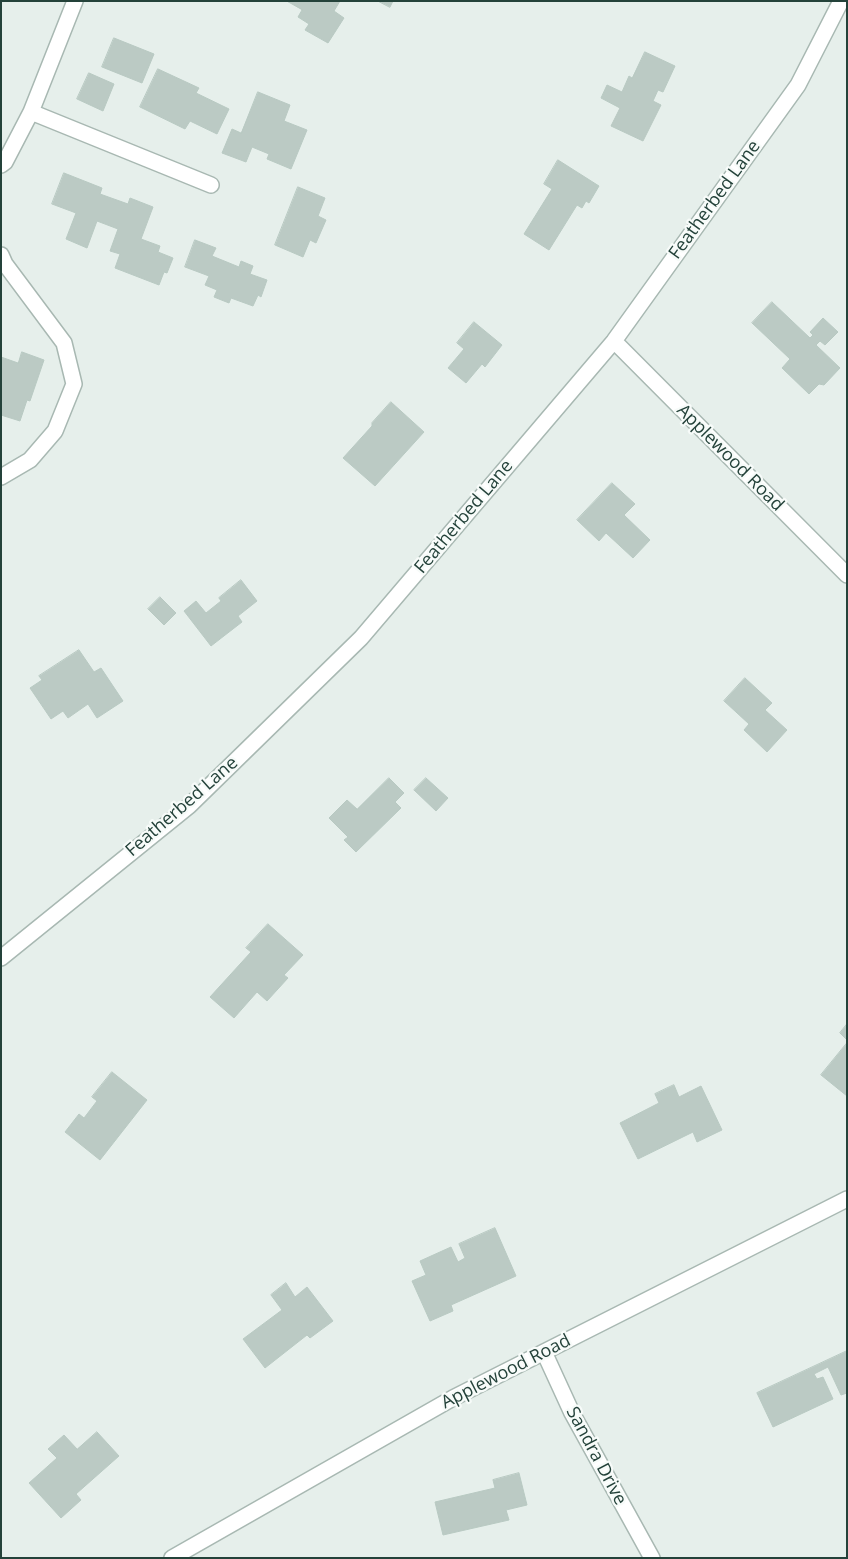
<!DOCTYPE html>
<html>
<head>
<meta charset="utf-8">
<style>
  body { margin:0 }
  #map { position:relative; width:848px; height:1559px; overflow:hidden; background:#e6efeb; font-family:"Open Sans",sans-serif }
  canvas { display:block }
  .frame { position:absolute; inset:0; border:2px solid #24423a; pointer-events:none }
</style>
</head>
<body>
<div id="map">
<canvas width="848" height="1559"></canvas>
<div class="frame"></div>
</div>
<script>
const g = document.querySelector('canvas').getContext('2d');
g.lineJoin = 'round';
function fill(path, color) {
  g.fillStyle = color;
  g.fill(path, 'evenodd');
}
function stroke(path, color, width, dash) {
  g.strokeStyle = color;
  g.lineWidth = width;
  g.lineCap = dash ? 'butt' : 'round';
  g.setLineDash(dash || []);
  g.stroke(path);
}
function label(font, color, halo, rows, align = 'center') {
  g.font = font + ' "Open Sans",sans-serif';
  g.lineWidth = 4.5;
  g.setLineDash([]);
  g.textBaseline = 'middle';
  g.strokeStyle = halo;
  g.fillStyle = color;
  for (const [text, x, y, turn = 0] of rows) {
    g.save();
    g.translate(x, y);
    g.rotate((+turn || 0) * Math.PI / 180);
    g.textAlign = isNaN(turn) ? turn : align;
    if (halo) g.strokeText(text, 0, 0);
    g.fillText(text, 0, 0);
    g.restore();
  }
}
const building = new Path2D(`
  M287 1H340L334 11 344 18 328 43 305 30 309 24 298 17 302 10Z
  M378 1H393L390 7Z
  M114 38 154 54 142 83 102 67Z
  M645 52 675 66 663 92 658 90 653 101 661 105 643 141 611 126 620 108 601 98 607 85 622 92 629 76 632 78Z
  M158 69 199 88 196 93 229 109 217 134 190 121 185 129 140 107Z
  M89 73 114 84 103 111 77 99Z
  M258 92 290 105 284 121 307 130 291 169 267 159 269 154 252 147 246 162 222 153 232 129 241 133Z
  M558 160 599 186 589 203 586 201 582 208 577 205 549 250 524 234 552 189 544 184Z
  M64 173 102 188 100 194 128 204 130 198 153 207 141 239 160 246 158 252 173 258 167 273 164 272 159 285 115 268 120 254 110 251 118 229 97 221 87 248 66 239 76 213 52 204Z
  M298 187 325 198 318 216 326 220 316 243 310 240 303 257 275 245Z
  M195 240 216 248 212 256 239 267 241 261 253 266 250 274 267 280 261 297 258 295 253 306 231 298 229 303 214 297 217 290 205 285 209 276 185 267Z
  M772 302 810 338 813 335 810 332 823 318 838 332 825 345 820 341 816 345 840 368 824 385 819 384 809 394 782 368 790 359 752 323Z
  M474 322 502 345 485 367 482 364 466 383 448 368 464 349 457 343Z
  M22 352 44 360 30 401 27 400 20 421 1 415V357L18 363Z
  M391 402 424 432 375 486 343 458 372 426V423Z
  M612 483 635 504 624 515 650 540 633 558 606 533 599 541 577 520Z
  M241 580 257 601 238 616 242 622 211 646 184 611 196 601 206 613 221 601 219 598Z
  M160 597 176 613 164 625 148 609Z
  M79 650 94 672 101 668 123 701 97 718 88 704 68 718 63 711 51 719 30 688 42 680 39 676Z
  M745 678 772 703 765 710 787 730 767 752 744 730 749 724 724 701Z
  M389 778 404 793 395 802 401 808 356 852 344 840 348 837 329 818 347 800 357 809Z
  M426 778 448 798 436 811 414 790Z
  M268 924 303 955 284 975 288 978 267 1001 257 992 234 1018 210 997 251 952 246 948Z
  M847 1024V1040L840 1033Z
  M847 1043V1096L821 1075Z
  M112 1072 147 1100 100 1160 65 1132 79 1114 84 1118 97 1101 92 1097Z
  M674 1085 679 1097 701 1086 722 1130 697 1142 693 1132 638 1159 620 1123 659 1103 655 1094Z
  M495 1228 516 1276 451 1305 453 1311 430 1321 412 1281 426 1275 420 1261 451 1247 458 1262 465 1258 459 1244Z
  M286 1283 295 1297 307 1287 333 1321 310 1338 307 1335 265 1368 243 1339 282 1310 271 1295Z
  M847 1351V1393L841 1395 828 1367 814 1374 817 1379 823 1377 833 1399 773 1427 757 1393Z
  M97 1432 119 1456 76 1494 81 1500 61 1518 29 1483 57 1458 48 1449 64 1435 77 1449Z
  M519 1473 527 1505 506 1510 509 1520 443 1535 435 1502 495 1488 493 1480Z`);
const minor = new Path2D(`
  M31 112 211 185
  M1 165 5 162 31 112 75 1
  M1 255 5 264 64 343 74 384 55 431 30 460 1 477
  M614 341 847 575
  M1 958 189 806 361 638 614 341 798 85 841 1
  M544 1352 572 1413 652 1558
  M172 1558 453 1398 847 1199`);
const streetNames = [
  ["Featherbed Lane",715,200,-54],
  ["Applewood Road",730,458,45],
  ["Featherbed Lane",464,517,-50],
  ["Featherbed Lane",182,807,-41],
  ["Applewood Road",506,1372,-27],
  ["Sandra Drive",596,1456,62]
];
fill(building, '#bbcac4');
stroke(building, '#b8c9c2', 1);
stroke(minor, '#a8b8b2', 18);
stroke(minor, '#fff', 15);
label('18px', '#24423a', '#f7fbf9', streetNames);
</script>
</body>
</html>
